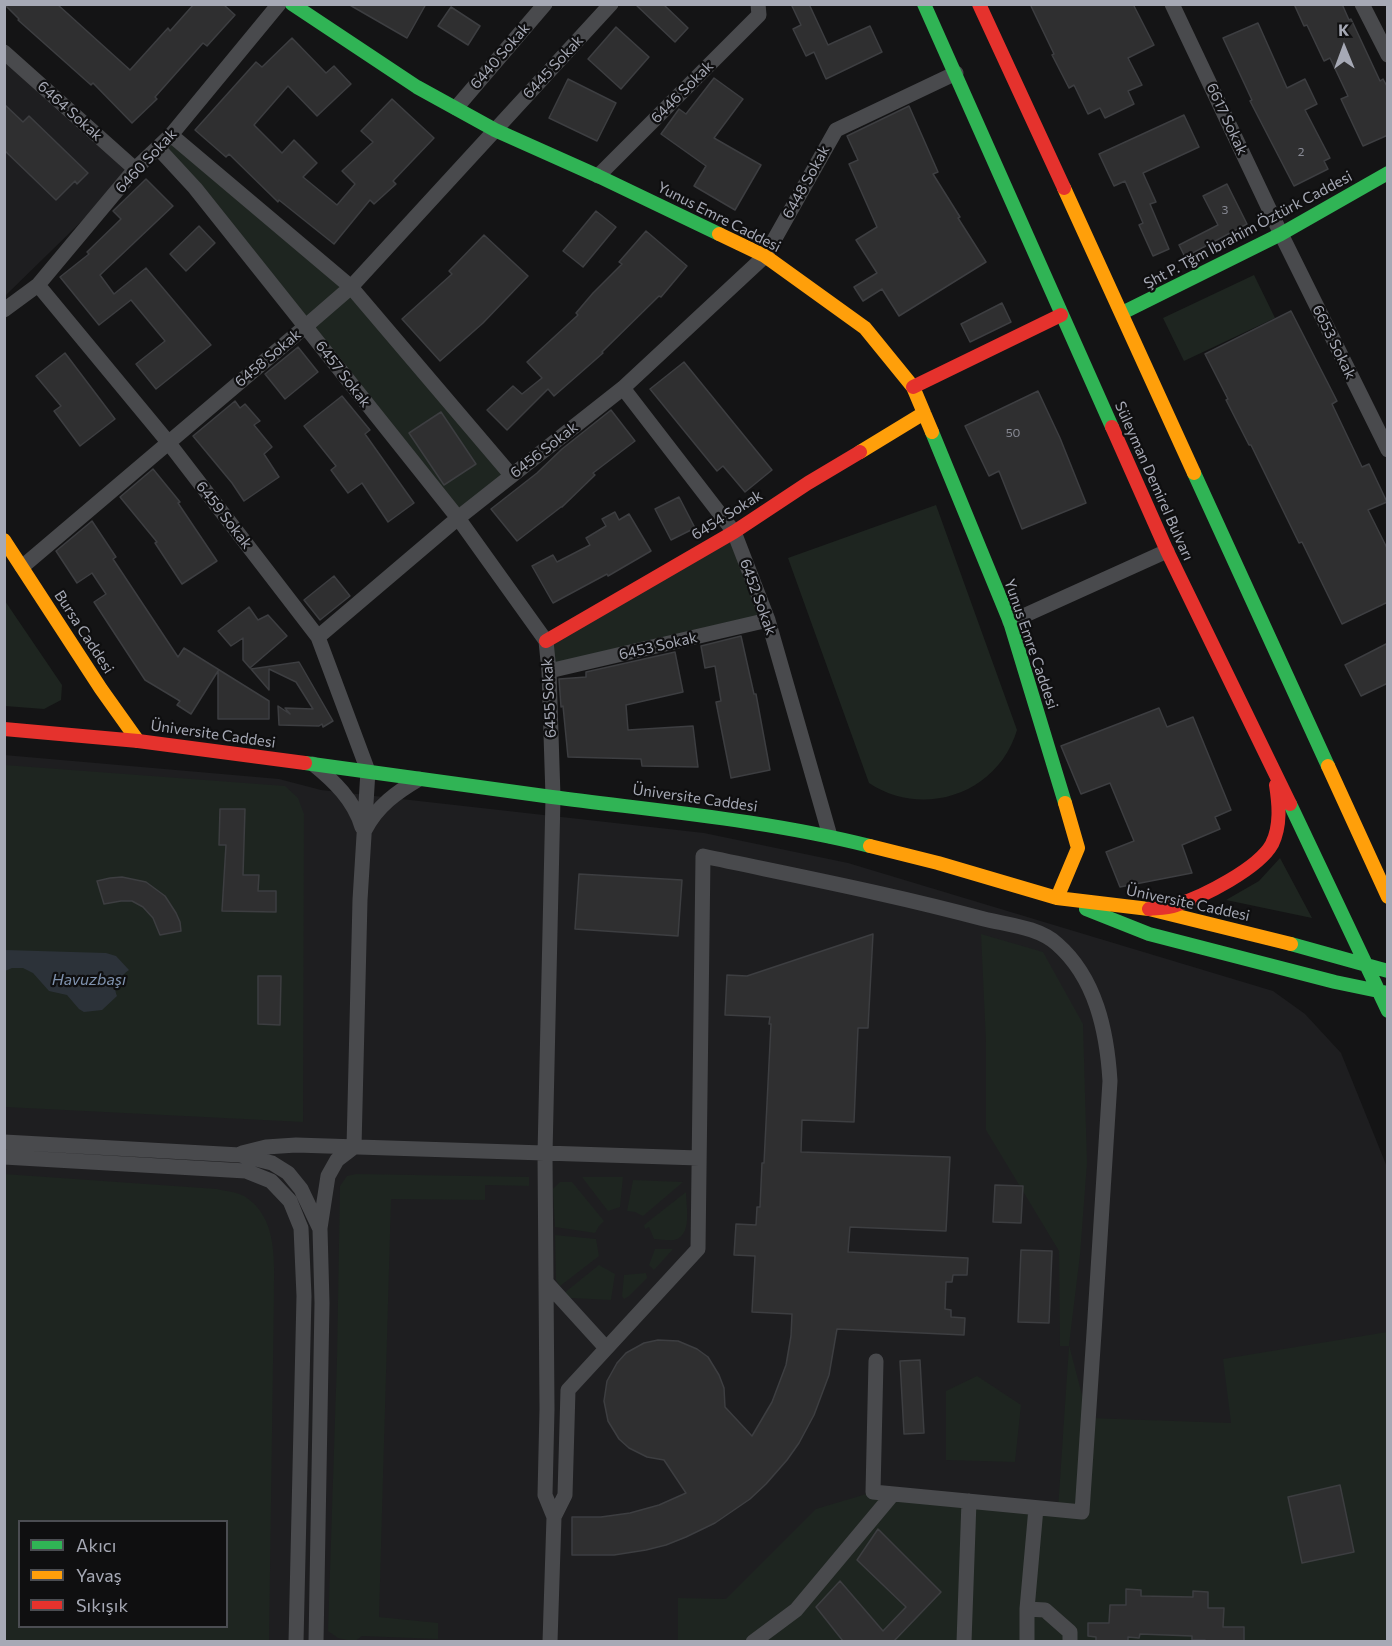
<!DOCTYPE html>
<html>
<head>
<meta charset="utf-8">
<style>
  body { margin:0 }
  #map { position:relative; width:1392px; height:1646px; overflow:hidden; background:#141415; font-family:Commissioner,sans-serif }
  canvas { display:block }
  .frame { position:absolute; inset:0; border:6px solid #a6a9b5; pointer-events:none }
  .legend { position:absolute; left:18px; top:1520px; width:210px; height:108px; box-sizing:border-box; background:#0f0f10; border:2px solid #4b4d52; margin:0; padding:8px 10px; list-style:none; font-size:18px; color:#a6a9b5 }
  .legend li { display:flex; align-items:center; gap:12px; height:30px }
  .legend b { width:30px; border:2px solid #4b4d52 }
  .north { position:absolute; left:1314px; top:18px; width:60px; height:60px; -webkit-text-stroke:4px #0f0f10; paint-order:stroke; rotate:359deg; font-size:16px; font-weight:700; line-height:24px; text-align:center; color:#a6a9b5 }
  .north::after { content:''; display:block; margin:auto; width:21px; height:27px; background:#a6a9b5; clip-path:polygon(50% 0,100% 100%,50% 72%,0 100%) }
</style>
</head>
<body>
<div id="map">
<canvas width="1392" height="1646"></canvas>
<div class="frame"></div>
<ul class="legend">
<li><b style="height:8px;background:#30b455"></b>Akıcı</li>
<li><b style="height:8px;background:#ff9f0a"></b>Yavaş</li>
<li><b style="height:8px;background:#e5322d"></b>Sıkışık</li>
</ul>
<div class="north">K</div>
</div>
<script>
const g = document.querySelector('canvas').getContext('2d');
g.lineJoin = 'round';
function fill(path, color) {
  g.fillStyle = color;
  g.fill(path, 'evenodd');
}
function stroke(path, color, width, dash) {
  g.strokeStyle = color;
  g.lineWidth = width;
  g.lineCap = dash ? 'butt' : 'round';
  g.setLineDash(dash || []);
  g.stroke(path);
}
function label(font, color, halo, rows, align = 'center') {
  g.font = font + ' Commissioner,sans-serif';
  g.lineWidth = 4.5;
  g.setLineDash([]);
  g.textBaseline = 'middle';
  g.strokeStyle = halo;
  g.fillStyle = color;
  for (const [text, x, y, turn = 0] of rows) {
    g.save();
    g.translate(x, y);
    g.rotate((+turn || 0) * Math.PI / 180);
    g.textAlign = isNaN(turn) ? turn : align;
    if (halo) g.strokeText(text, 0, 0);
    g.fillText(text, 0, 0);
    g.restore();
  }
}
const built = new Path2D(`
  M5 60 135 169 5 296Z
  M4 755 279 779 321 790 704 833 848 863 1273 991 1305 1014 1341 1053 1387 1167V1641H5ZM20 1522H226V1626H20Z`);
const green = new Path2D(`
  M171 135 351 287 511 475 458 518 158 148Z
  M1254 275 1275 318 1184 361 1163 318Z
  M936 505 1017 730C998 794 923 819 869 783L788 558Z
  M734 532 768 620 549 671 546 641Z
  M5 601 62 685 61 700 44 709 5 706Z
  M5 765 285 786 298 798 304 814 303 1122 5 1107Z
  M1280 858 1312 918 1226 900 1259 881Z
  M981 934 1043 952 1083 1024 1087 1163 1080 1255 1069 1345 1088 1418 1231 1423 1223 1359 1387 1332V1641H678V1598L726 1599 816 1509 873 1492 1058 1509 1069 1346H1060L1059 1251 986 1130V1042Z
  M4 1174 217 1189C225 1191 237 1192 244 1196 278 1217 274 1260 274 1294L269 1641H5ZM20 1522H226V1626H20Z
  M357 1174 529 1177V1186L485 1185V1200L391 1199 379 1617 438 1623V1639L362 1636 355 1641H353L338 1638 328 1631 337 1358 340 1186 347 1176Z
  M582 1177H623L620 1207 608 1211Z
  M633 1180 683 1182 643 1216 635 1212 627 1211Z
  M560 1182H572L604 1221 599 1226 595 1233 555 1227 553 1189Z
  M686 1192C686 1206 693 1236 674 1240 668 1241 660 1239 654 1239L649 1227 645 1229 644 1225Z
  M555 1235 596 1239 599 1256 560 1286 556 1280Z
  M655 1249H673L654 1270 649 1265Z
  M599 1265 615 1274 611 1300 571 1298 563 1294Z
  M646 1273 647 1278 629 1296 624 1299 622 1296 624 1275Z
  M977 1376 1021 1405 1015 1462 946 1460V1391Z`);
const water = new Path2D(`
  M5 950 106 953 116 956 129 970C120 977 112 983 117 996L102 1010 84 1012 79 1009 67 995 49 991 33 973 23 968H12L5 971Z`);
const building = new Path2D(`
  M4 4H57L130 70 168 28 170 31 194 4H223L235 15 207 46 203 43 155 97 157 99 132 123 93 83 91 85 18 20 19 19Z
  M348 4H426L407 38Z
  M635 4H663L688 28 675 42Z
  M791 4H809L828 45 870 26 882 52 826 79 814 52 806 56 793 29 801 25Z
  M1030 4H1133L1154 45 1128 58 1142 85 1128 91 1134 104 1105 118 1100 108 1088 114 1074 85 1069 88 1052 55 1054 54Z
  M1294 4H1342L1349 20 1351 19 1380 81 1383 79 1388 88V135L1363 146 1341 99 1348 96 1330 58 1324 61 1307 25 1304 26Z
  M451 7 480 26 468 45 438 26Z
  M1258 23 1287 88 1305 79 1317 104 1305 110 1330 158 1324 161 1328 169 1294 186 1250 101 1252 100 1223 38Z
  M616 27 649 57 621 89 588 59Z
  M292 38 326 73 334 66 351 84 317 116 288 86 254 125 282 153 294 140 317 163 303 177 337 205 355 184 342 171 373 142 361 131 392 99 434 138 393 181 396 184 374 204 370 200 334 244 279 200 278 202 229 154 226 157 195 130 256 62 262 67Z
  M714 78 743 99 714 138 761 165 735 210 694 186 706 166 661 134 679 109 686 114Z
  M568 79 616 103 597 141 549 118Z
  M4 104 23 122 29 116 88 173 77 184 75 181 56 200 4 150Z
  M909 106 938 172 933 174 960 217 958 218 986 262 899 316 882 289 863 301 854 287 877 273 856 240 877 227 849 164 858 160 847 136Z
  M1184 115 1199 147 1143 173 1156 202 1150 204 1169 249 1153 256 1139 225 1143 223 1125 181 1114 186 1099 154Z
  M146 179 173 206 100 275 114 294 146 268 211 345 156 389 136 364 165 341 131 300 99 325 60 277 89 254 87 252 121 219 113 211Z
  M1227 184 1247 224 1185 257 1179 245 1218 225 1203 196Z
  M596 211 616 227 583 267 563 251Z
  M199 226 215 243 186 271 170 254Z
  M646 231 687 266 661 297 659 296 602 352 603 353 554 396 548 389 507 430 487 410 513 386 522 394 542 378 527 362 578 315 576 313 593 293 622 264 619 262Z
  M484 235 528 276 483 323 440 361 402 319 452 274 449 271Z
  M1002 303 1011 322 970 342 961 324Z
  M1291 311 1337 401 1332 404 1362 467 1369 464 1387 502 1368 510 1388 550V602L1342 624 1302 542 1299 543 1251 445H1249L1226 400 1228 399 1205 354Z
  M298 347 318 372 285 399 265 374Z
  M65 353 115 419 80 446 54 411 61 406 36 376Z
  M684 362 772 470 745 492 723 466 717 471 650 389Z
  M1038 391 1060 438 1086 503 1022 529 999 471 989 476 965 426Z
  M342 396 370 430 365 434 414 503 388 522 362 483 348 493 331 470 336 466 304 426Z
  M235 401 240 408 245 404 260 421 254 425 272 447 264 454 279 477 244 501 232 483 193 436Z
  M611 410 635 441 593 473 595 475 562 507H561L517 541 491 509 537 473 562 449Z
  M441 412 476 464 444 485 409 433Z
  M153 469 180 502 178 503 217 561 182 584 155 543 157 542 120 497Z
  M679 497 695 528 671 540 655 509Z
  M615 512 619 520 629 514 651 551 608 576 607 574 553 603 532 566 553 555 557 562 590 545 586 538 606 526 602 519Z
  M92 521 116 557 113 559 178 657 184 648 269 701V719H218V671L191 714 177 705 180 701 145 680 94 602 106 594 92 573 77 583 56 551Z
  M334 576 350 596 320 620 304 600Z
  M249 607 258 620 268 615 287 636 250 668 243 660V638L231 646 218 631Z
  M741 636 754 694H756L770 770 731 778 716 702 721 701 715 666 705 668 701 646Z
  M1388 643V683L1361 696 1345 665Z
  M675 652 683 692 626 705 628 730 693 726 698 767 642 766 641 759 568 757 563 706 561 707 559 679 586 677V672Z
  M299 662 333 721 323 727 322 724 319 726 279 725 278 706 290 714 285 708 313 709 296 682 269 669V690L251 669Z
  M1159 708 1167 727 1193 717 1231 810 1215 817 1220 829 1182 845 1192 873 1120 887 1106 852 1134 841 1110 783 1081 794 1061 746Z
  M220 809H245L243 875H259L258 891H276V912L222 911 226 845H219Z
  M579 874 682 880 678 936 575 929Z
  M122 877 146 882 165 896 176 913 180 922 181 931 160 935 153 918 143 907 132 901H121L104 904 97 881 110 878Z
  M873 934 868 1028H858L854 1122 802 1120 801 1152 950 1157 946 1231 850 1227 848 1252 968 1258 967 1275H953L952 1282H946L945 1309 951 1310V1317L965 1318 964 1335 837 1329 829 1375 814 1415 799 1443 787 1460 766 1484 750 1499 715 1523 686 1537 666 1545 646 1550 614 1555H572V1517H601L630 1513 659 1505 686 1493 664 1460 647 1457 629 1448 619 1439 608 1421 604 1401 607 1381 617 1363 626 1353 644 1343 658 1340 678 1341 697 1349 708 1357 719 1375 724 1388 725 1407 752 1436 772 1402 786 1365 791 1336 792 1314 752 1312 755 1256 734 1255 736 1224 756 1225 757 1207H760L762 1163H764L771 1024H769L770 1017 725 1015 727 975 747 976Z
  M258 976H281L280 1025 258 1024Z
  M995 1185 1023 1186 1021 1223 993 1222Z
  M1021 1250 1052 1251 1049 1323 1018 1322Z
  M920 1360 924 1433 904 1434 900 1361Z
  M1340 1485 1354 1552 1302 1563 1288 1497Z
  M878 1529 941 1592 894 1641H843L816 1607 840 1581 883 1631 906 1607 857 1560Z
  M1126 1589 1141 1590V1596L1193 1597V1591L1208 1592V1608H1224L1223 1627H1244V1641H1205V1640H1192V1636L1140 1634 1139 1638 1128 1637V1641H1096V1637L1088 1636V1623H1109L1110 1605H1126Z`);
const street = new Path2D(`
  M1172 4 1281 234 1388 450
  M1362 4 1388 55
  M4 52 135 169
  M456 108 545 4
  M171 135 351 287 511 475
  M158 148 195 188 458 518 546 641 549 671 553 797 545 1154 547 1409 545 1495 554 1517 550 1642
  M598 176 759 15 758 4
  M38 285 168 442 318 637 368 771 360 900 354 1147
  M4 310 38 285 135 169 171 135 279 4
  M623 388 734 532 768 620 830 836
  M22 567 306 326 351 287 611 4
  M1010 622 1167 551
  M318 637 458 518 623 388 765 256 836 130 956 73
  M549 671 768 620
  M313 764C334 781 354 800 362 827
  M365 830C377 806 397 792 419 779
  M4 1142 240 1155 272 1163 288 1173 301 1189 320 1229 322 1303 316 1642
  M242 1153 266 1147 296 1145 699 1158
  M4 1157 246 1171 271 1181 290 1201 301 1228 304 1296 296 1642
  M320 1228 328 1176 337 1160 354 1147
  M546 1282 606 1348
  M554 1517 565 1495 568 1390 698 1249 703 856C797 876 891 894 984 919 1008 925 1038 927 1057 944 1096 978 1107 1032 1110 1081L1094 1333 1082 1512 873 1492 876 1361
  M1027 1609 1045 1610 1070 1632V1642
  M753 1642 796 1610 893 1494
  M964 1642 969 1501
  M1027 1642V1609L1036 1508`);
const fast = new Path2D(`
  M292 4 417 87 495 130 598 176 719 234
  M924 4 1112 427
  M1122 313 1281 234 1388 173
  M932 432 1010 622 1065 803
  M1194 473 1328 766
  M305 763C388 774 470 786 552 797 659 811 766 820 870 846
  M1290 804 1388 1011
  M1086 909 1149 934 1335 982 1388 993
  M1291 944 1388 971`);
const slow = new Path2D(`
  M1064 188 1194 473
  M719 234 765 256 865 328 913 387 932 432
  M860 452 924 413
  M4 540 101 689 138 741
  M1328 766 1388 897
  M870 846 938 863 1057 898 1149 909 1291 944
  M1057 898 1078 848 1065 803`);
const jam = new Path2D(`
  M979 4 1064 188
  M913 387 1061 315
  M1112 427 1167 551 1290 804
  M546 641 734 532 808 483 860 452
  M4 729 138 741 305 763
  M1149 909C1158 908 1167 908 1176 905 1203 897 1259 868 1272 844 1281 826 1279 804 1276 785`);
const numberNames = [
  ["2",1301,152],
  ["3",1225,210],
  ["50",1013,433]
];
const streetNames = [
  ["6440 Sokak",500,56,-49],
  ["6445 Sokak",553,67,-47],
  ["6446 Sokak",682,92,-45],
  ["6464 Sokak",70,111,42],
  ["6617 Sokak",1227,119,65],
  ["6460 Sokak",146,161,-47],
  ["6448 Sokak",806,182,-61],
  ["Yunus Emre Caddesi",719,217,27],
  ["Şht P. Tğm İbrahim Öztürk Caddesi",1248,230,-28],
  ["6653 Sokak",1334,342,64],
  ["6458 Sokak",268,358,-40],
  ["6457 Sokak",343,374,52],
  ["6456 Sokak",544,450,-38],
  ["Süleyman Demirel Bulvarı",1154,481,66],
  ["6459 Sokak",224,515,52],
  ["6454 Sokak",727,515,-32],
  ["6452 Sokak",758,597,70],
  ["Bursa Caddesi",84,632,57],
  ["Yunus Emre Caddesi",1031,644,71],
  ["6453 Sokak",658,646,-13],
  ["6455 Sokak",549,698,-93],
  ["Üniversite Caddesi",213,734,8],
  ["Üniversite Caddesi",695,798,8],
  ["Üniversite Caddesi",1188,903,12]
];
const waterNames = [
  ["Havuzbaşı",89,980]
];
fill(built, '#1e1e20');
fill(green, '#1e2520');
fill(water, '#2c3239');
fill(building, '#2f2f30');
stroke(building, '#3d3e41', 1.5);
stroke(street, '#494a4d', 15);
stroke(fast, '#30b455', 14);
stroke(slow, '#ff9f0a', 14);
stroke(jam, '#e5322d', 14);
label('12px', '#888a94', null, numberNames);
label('15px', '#a6a9b5', '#0f0f10', streetNames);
label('italic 16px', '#7f92ae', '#0f0f10', waterNames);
</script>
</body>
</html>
